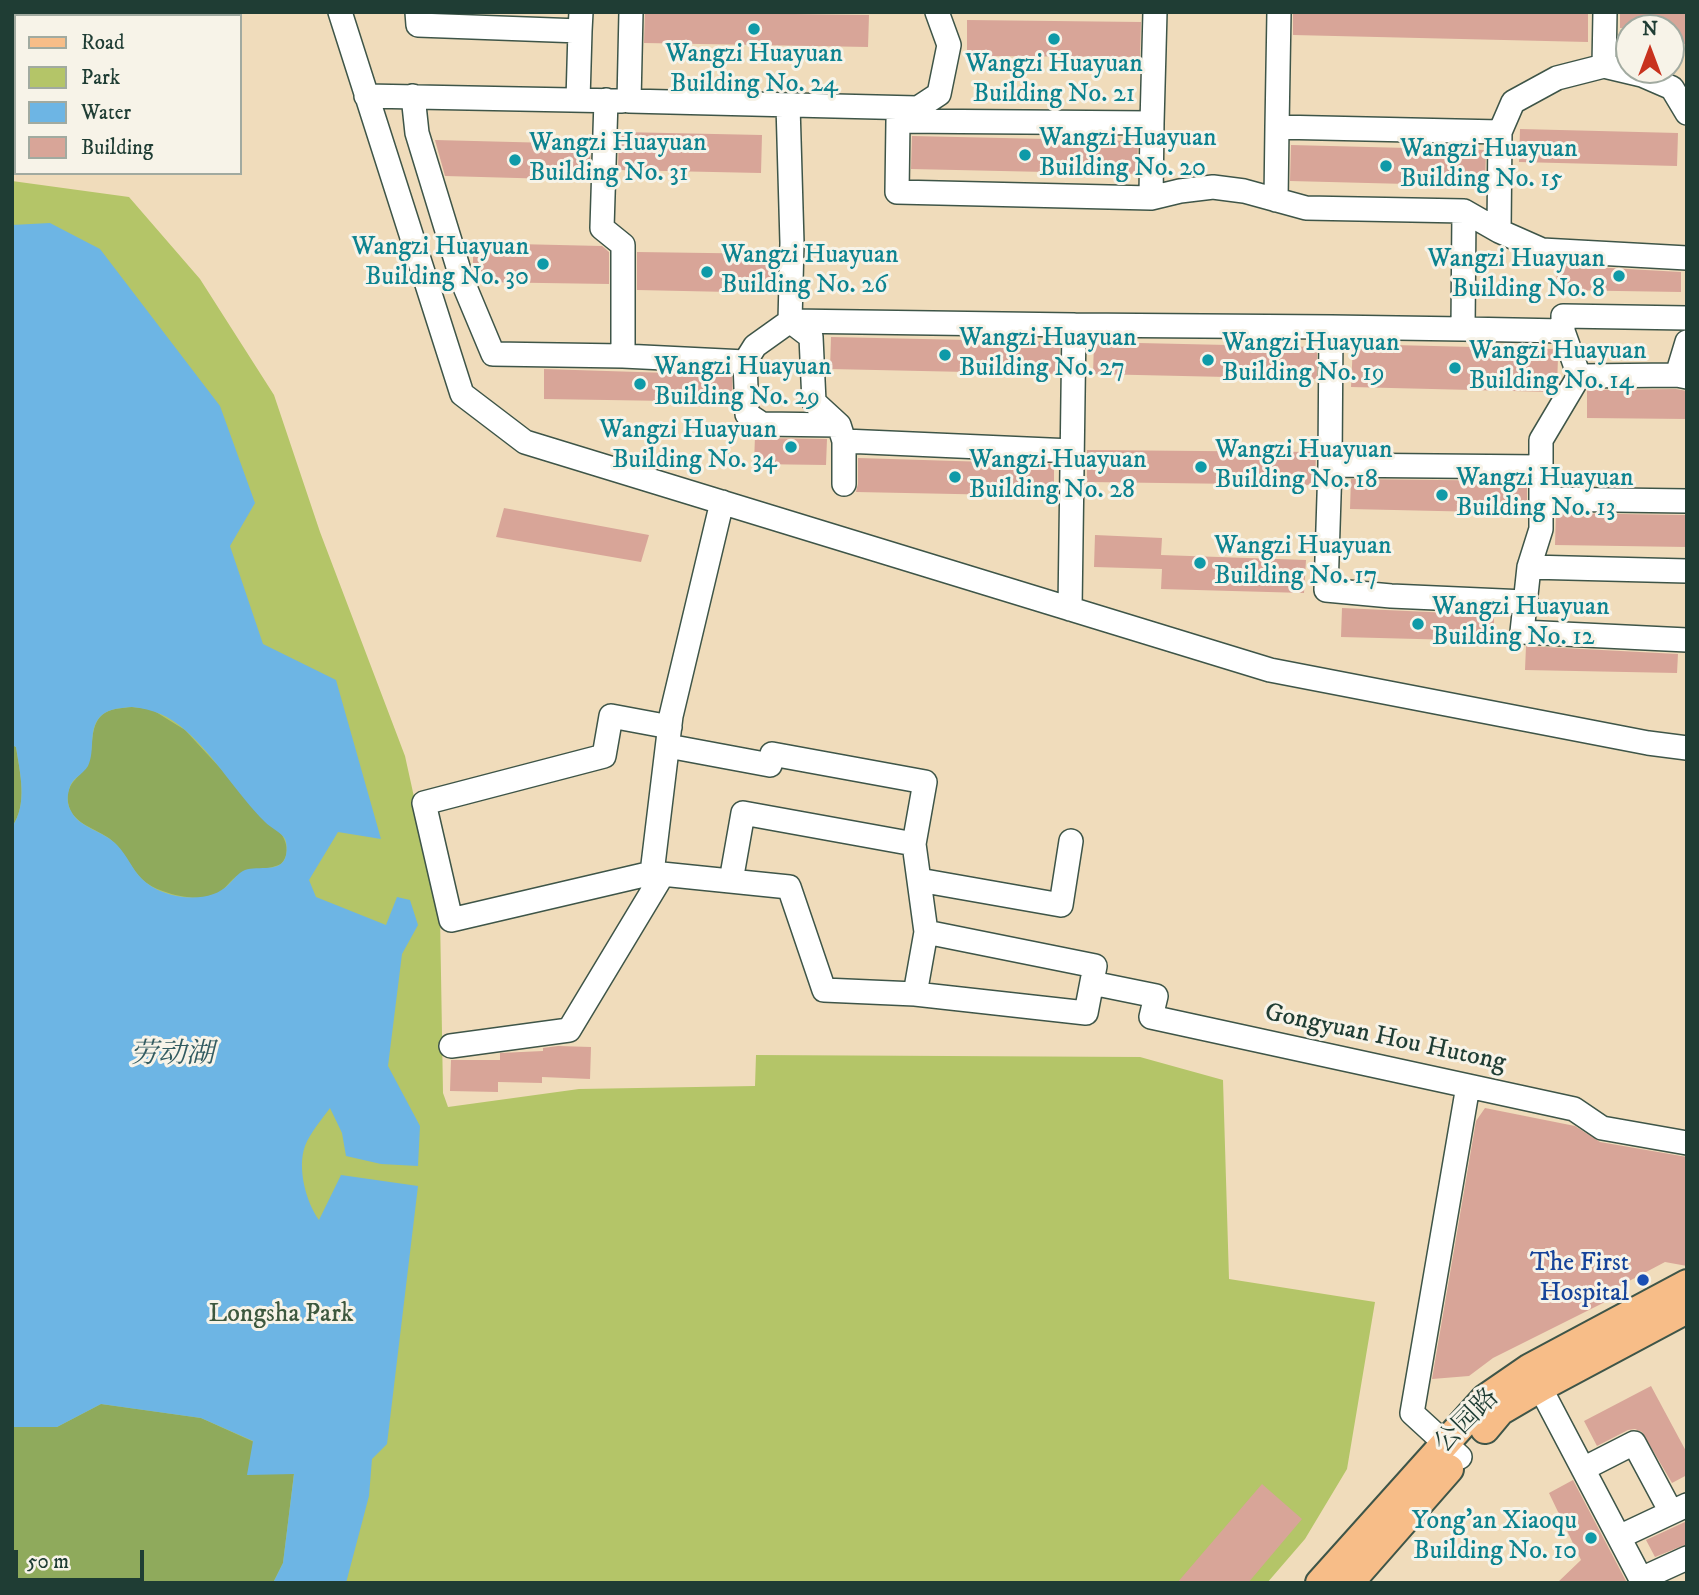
<!DOCTYPE html>
<html>
<head>
<meta charset="utf-8">
<style>
  body { margin:0 }
  #map { position:relative; width:1699px; height:1595px; overflow:hidden; background:#f0dcbb; font-family:"IM FELL DW Pica",serif }
  canvas { display:block }
  .frame { position:absolute; inset:0; border:14px solid #1f3d34; pointer-events:none }
  .legend { position:absolute; left:14px; top:14px; width:228px; height:161px; box-sizing:border-box; background:#f7f3e8; border:2px solid #a1aaa0; margin:0; padding:9px 12px; list-style:none; font-size:21px; color:#1f3d34 }
  .legend li { display:flex; align-items:center; gap:14px; height:35px }
  .legend b { width:35px; border:2px solid #a1aaa0 }
  .north { position:absolute; left:1615px; top:14px; width:70px; height:70px; box-sizing:border-box; background:#f7f3e8; border:2px solid #a1aaa0; border-radius:50%; rotate:0deg; font-size:19px; font-weight:700; line-height:28px; text-align:center; color:#1f3d34 }
  .north::after { content:''; display:block; margin:auto; width:24px; height:32px; background:#c8321e; clip-path:polygon(50% 0,100% 100%,50% 72%,0 100%) }
  .scale { position:absolute; left:14px; top:1550px; width:130px; height:32px; box-sizing:border-box; border:4px solid #1f3d34; border-top:0; padding-left:9px; font-size:21px; line-height:24px; white-space:nowrap; color:#1f3d34; -webkit-text-stroke:5px #f7f3e8; paint-order:stroke }
</style>
</head>
<body>
<div id="map">
<canvas width="1699" height="1595"></canvas>
<div class="frame"></div>
<ul class="legend">
<li><b style="height:9px;background:#f7bd88"></b>Road</li>
<li><b style="height:19px;background:#b4c568"></b>Park</li>
<li><b style="height:19px;background:#6db5e4"></b>Water</li>
<li><b style="height:19px;background:#d8a598"></b>Building</li>
</ul>
<div class="north">N</div>
<div class="scale">50 m</div>
</div>
<script>
const g = document.querySelector('canvas').getContext('2d');
g.lineJoin = 'round';
function fill(path, color) {
  g.fillStyle = color;
  g.fill(path, 'evenodd');
}
function stroke(path, color, width, dash) {
  g.strokeStyle = color;
  g.lineWidth = width;
  g.lineCap = dash ? 'butt' : 'round';
  g.setLineDash(dash || []);
  g.stroke(path);
}
function label(font, color, halo, rows, align = 'center') {
  g.font = font + ' "IM FELL DW Pica","Noto Serif SC",serif';
  g.lineWidth = 6;
  g.setLineDash([]);
  g.textBaseline = 'middle';
  g.strokeStyle = halo;
  g.fillStyle = color;
  for (const [text, x, y, turn = 0] of rows) {
    g.save();
    g.translate(x, y);
    g.rotate((+turn || 0) * Math.PI / 180);
    g.textAlign = isNaN(turn) ? turn : align;
    if (halo) g.strokeText(text, 0, 0);
    g.fillText(text, 0, 0);
    g.restore();
  }
}
const green = new Path2D(`
  M12 181 129 197 200 279 274 395 320 532 405 756 440 915 443 1093 448 1107 579 1089 755 1086 756 1055 1140 1057 1223 1080 1229 1279 1375 1302 1347 1469 1305 1539 1267 1583H12Z`);
const forest = new Path2D(`
  M132 707 151 709 185 730 282 835C288 845 289 856 281 864 268 870 252 869 239 875 230 879 225 891 215 895 197 903 158 893 144 881 130 869 125 850 110 839 96 828 71 824 68 802 65 781 83 777 89 761 94 747 89 727 102 715 110 708 122 708 132 707Z
  M12 745 16 747C20 773 28 804 12 827Z
  M101 1404 201 1418 254 1442 294 1473 283 1563 273 1583H12V1427H57Z`);
const water = new Path2D(`
  M50 223 100 249 220 406 255 503 230 546 263 644 336 680 381 839 338 832 309 880 316 897 386 925 397 897 410 900 418 925 402 954 388 1066 420 1126 418 1166 381 1164 346 1156 342 1133 330 1108C322 1119 310 1133 305 1146 297 1168 306 1202 319 1220L341 1175 418 1186 387 1444 372 1459 369 1496 346 1583H273L283 1563 294 1474 247 1475 253 1441 201 1418 101 1404 57 1427H12V827C28 804 20 773 16 747L12 745V225ZM132 707C153 709 169 716 185 730 215 756 236 793 265 822 271 828 281 832 285 839 287 844 287 850 286 855 282 874 258 865 245 870 238 873 234 879 229 884 209 906 162 899 142 879 132 869 127 855 117 845 104 831 79 828 71 811 67 804 67 797 69 790 71 778 83 775 88 766 96 750 87 728 102 715 110 708 122 708 132 707Z`);
const building = new Path2D(`
  M645 12 869 15 868 47 644 43Z
  M1293 12H1588V42L1293 35Z
  M1620 12H1687V44H1671V28H1620Z
  M967 20 1141 22 1140 57 967 56Z
  M1520 129 1678 133 1677 166 1519 162Z
  M619 132 762 135 761 173 618 170Z
  M912 136 1138 141 1137 174 911 169Z
  M435 140 591 144 589 180 445 176Z
  M1291 145 1486 150 1485 186 1290 181Z
  M473 243 602 246 609 252V284L478 282 473 267Z
  M637 252 778 254 777 293 637 290Z
  M1557 265 1681 272V292L1556 290Z
  M831 337 1060 342 1059 374 830 369Z
  M1094 342 1317 347V379L1093 374Z
  M1353 344 1555 349 1558 358 1557 386 1553 392 1351 387Z
  M544 369 732 375 733 402 544 399Z
  M1676 389 1687 391V419L1587 418V390Z
  M755 436 762 438 827 439 826 465 754 464Z
  M1087 450 1316 452 1315 485 1087 482Z
  M858 458 1054 464V496L856 492 858 484Z
  M1351 479 1527 481V513L1350 509Z
  M504 508 649 535 641 562 496 537Z
  M1556 513 1687 515V547L1555 545Z
  M1095 535 1162 538 1161 555 1306 560 1304 593 1161 589 1162 569 1094 567Z
  M1342 608 1494 615V641L1341 637Z
  M1526 646 1678 654 1677 673 1525 670Z
  M558 1046 591 1047 590 1079 542 1077V1083L498 1082V1092L450 1091 451 1060H500V1053L543 1051V1048Z
  M1485 1108 1575 1126 1600 1142 1687 1157V1266L1665 1262 1614 1289 1605 1302 1493 1358 1469 1376 1432 1379 1476 1121Z
  M1651 1386 1687 1453V1475L1672 1483 1642 1432 1635 1429 1628 1430 1597 1446 1584 1421Z
  M1573 1480 1627 1583H1557L1581 1560 1549 1493Z
  M1262 1484 1302 1519 1248 1583H1177Z
  M1687 1521V1544L1655 1557 1646 1540Z`);
const minor = new Path2D(`
  M340 12 462 394 525 442 1270 670 1648 743 1687 748
  M417 12 418 25 580 31 581 12
  M631 12 629 101 917 108
  M937 12 949 45 939 94 898 121 897 192 1151 198
  M1604 66 1605 12
  M366 96 622 101
  M413 96 417 133 462 280 493 354 623 356
  M578 100 580 31
  M606 100 602 228 623 245V356L745 362
  M788 105 792 243 790 321 811 337 814 402 839 425 844 441V484
  M898 121 1152 123 1151 198 1180 191 1213 187 1244 191 1306 208 1464 211 1499 231 1542 250 1687 258
  M1152 123 1155 12
  M1277 127 1279 12
  M1276 200 1277 127 1500 132
  M1464 211 1463 329 1563 331V316L1687 318
  M1499 231 1500 132 1513 102 1557 78 1604 66 1642 75 1672 88 1687 113
  M1074 325 1331 327
  M1563 331 1579 376 1677 375
  M1687 342 1677 375 1687 377
  M1579 376 1541 440V529L1529 567 1522 632 1687 640
  M839 425 762 424 747 414 745 362 755 346 790 321 1074 325 1070 609
  M844 441 1072 451
  M1330 465 1331 327 1463 329
  M1541 499 1687 501
  M722 502 671 716 652 873 789 887 824 990 915 994
  M1529 567 1687 571
  M1525 602 1391 596 1326 590 1330 465 1541 467
  M668 746 770 765 772 754 925 782 914 844
  M652 873 451 920 424 803 604 756 611 716 670 727
  M919 880 1061 905 1071 841
  M731 881 743 813 914 844 926 932 915 994 1086 1013 1095 966 926 932
  M1092 983 1156 996 1151 1017 1574 1109 1602 1128 1687 1143
  M451 1046 569 1030 663 874
  M1533 1374 1643 1583
  M1460 1457 1412 1413 1468 1086
  M1583 1469 1634 1443 1671 1512
  M1619 1537 1687 1505
  M1641 1579 1687 1558`);
const major = new Path2D(`
  M12 14 18 12
  M1485 1429 1500 1411 1541 1387 1687 1309
  M1320 1583 1485 1399 1530 1368 1687 1284
  M1349 1583 1449 1469`);
const markers = [
  [754,29,7,"#0f9aa8"],
  [1054,39,7,"#0f9aa8"],
  [1025,155,7,"#0f9aa8"],
  [515,160,7,"#0f9aa8"],
  [1386,166,7,"#0f9aa8"],
  [543,264,7,"#0f9aa8"],
  [707,272,7,"#0f9aa8"],
  [1619,276,7,"#0f9aa8"],
  [945,355,7,"#0f9aa8"],
  [1208,360,7,"#0f9aa8"],
  [1455,368,7,"#0f9aa8"],
  [640,384,7,"#0f9aa8"],
  [791,447,7,"#0f9aa8"],
  [1201,467,7,"#0f9aa8"],
  [955,477,7,"#0f9aa8"],
  [1442,495,7,"#0f9aa8"],
  [1200,563,7,"#0f9aa8"],
  [1418,624,7,"#0f9aa8"],
  [1643,1280,7,"#1a4fb4"],
  [1591,1538,7,"#0f9aa8"]
];
const cultureNames = [
  ["Wangzi Huayuan",754,56,"center"],
  ["Building No. 24",754,86,"center"],
  ["Wangzi Huayuan",1054,66,"center"],
  ["Building No. 21",1054,96,"center"],
  ["Wangzi Huayuan",1039,140],
  ["Building No. 20",1039,170],
  ["Wangzi Huayuan",529,145],
  ["Building No. 31",529,175],
  ["Wangzi Huayuan",1400,151],
  ["Building No. 15",1400,181],
  ["Wangzi Huayuan",529,249,"right"],
  ["Building No. 30",529,279,"right"],
  ["Wangzi Huayuan",721,257],
  ["Building No. 26",721,287],
  ["Wangzi Huayuan",1605,261,"right"],
  ["Building No. 8",1605,291,"right"],
  ["Wangzi Huayuan",959,340],
  ["Building No. 27",959,370],
  ["Wangzi Huayuan",1222,345],
  ["Building No. 19",1222,375],
  ["Wangzi Huayuan",1469,353],
  ["Building No. 14",1469,383],
  ["Wangzi Huayuan",654,369],
  ["Building No. 29",654,399],
  ["Wangzi Huayuan",777,432,"right"],
  ["Building No. 34",777,462,"right"],
  ["Wangzi Huayuan",1215,452],
  ["Building No. 18",1215,482],
  ["Wangzi Huayuan",969,462],
  ["Building No. 28",969,492],
  ["Wangzi Huayuan",1456,480],
  ["Building No. 13",1456,510],
  ["Wangzi Huayuan",1214,548],
  ["Building No. 17",1214,578],
  ["Wangzi Huayuan",1432,609],
  ["Building No. 12",1432,639],
  ["Yong'an Xiaoqu",1577,1523,"right"],
  ["Building No. 10",1577,1553,"right"]
];
const streetNames = [
  ["Gongyuan Hou Hutong",1385,1039,12],
  ["公园路",1468,1422,-45]
];
const transitNames = [
  ["The First",1629,1265],
  ["Hospital",1629,1295]
];
const parkNames = [
  ["Longsha Park",281,1316]
];
const waterNames = [
  ["劳动湖",172,1056]
];
fill(green, '#b4c568');
fill(forest, '#8faa5c');
fill(water, '#6db5e4');
fill(building, '#d8a598');
stroke(minor, '#3e5548', 26);
stroke(major, '#3e5548', 32);
stroke(minor, '#fff', 23);
stroke(major, '#f7bd88', 28);
for (const [x, y, r, color] of markers) {
  const dot = new Path2D();
  dot.arc(x, y, r, 0, 2 * Math.PI);
  g.fillStyle = color;
  g.fill(dot);
  stroke(dot, '#f7f3e8', 2.5);
}
label('26px', '#0d838f', '#f7f3e8', cultureNames, 'left');
label('26px', '#1f3d34', '#f7f3e8', streetNames);
label('26px', '#164399', '#f7f3e8', transitNames, 'right');
label('26px', '#3d583e', '#f7f3e8', parkNames);
label('italic 28px', '#325b60', '#f7f3e8', waterNames);
</script>
</body>
</html>
